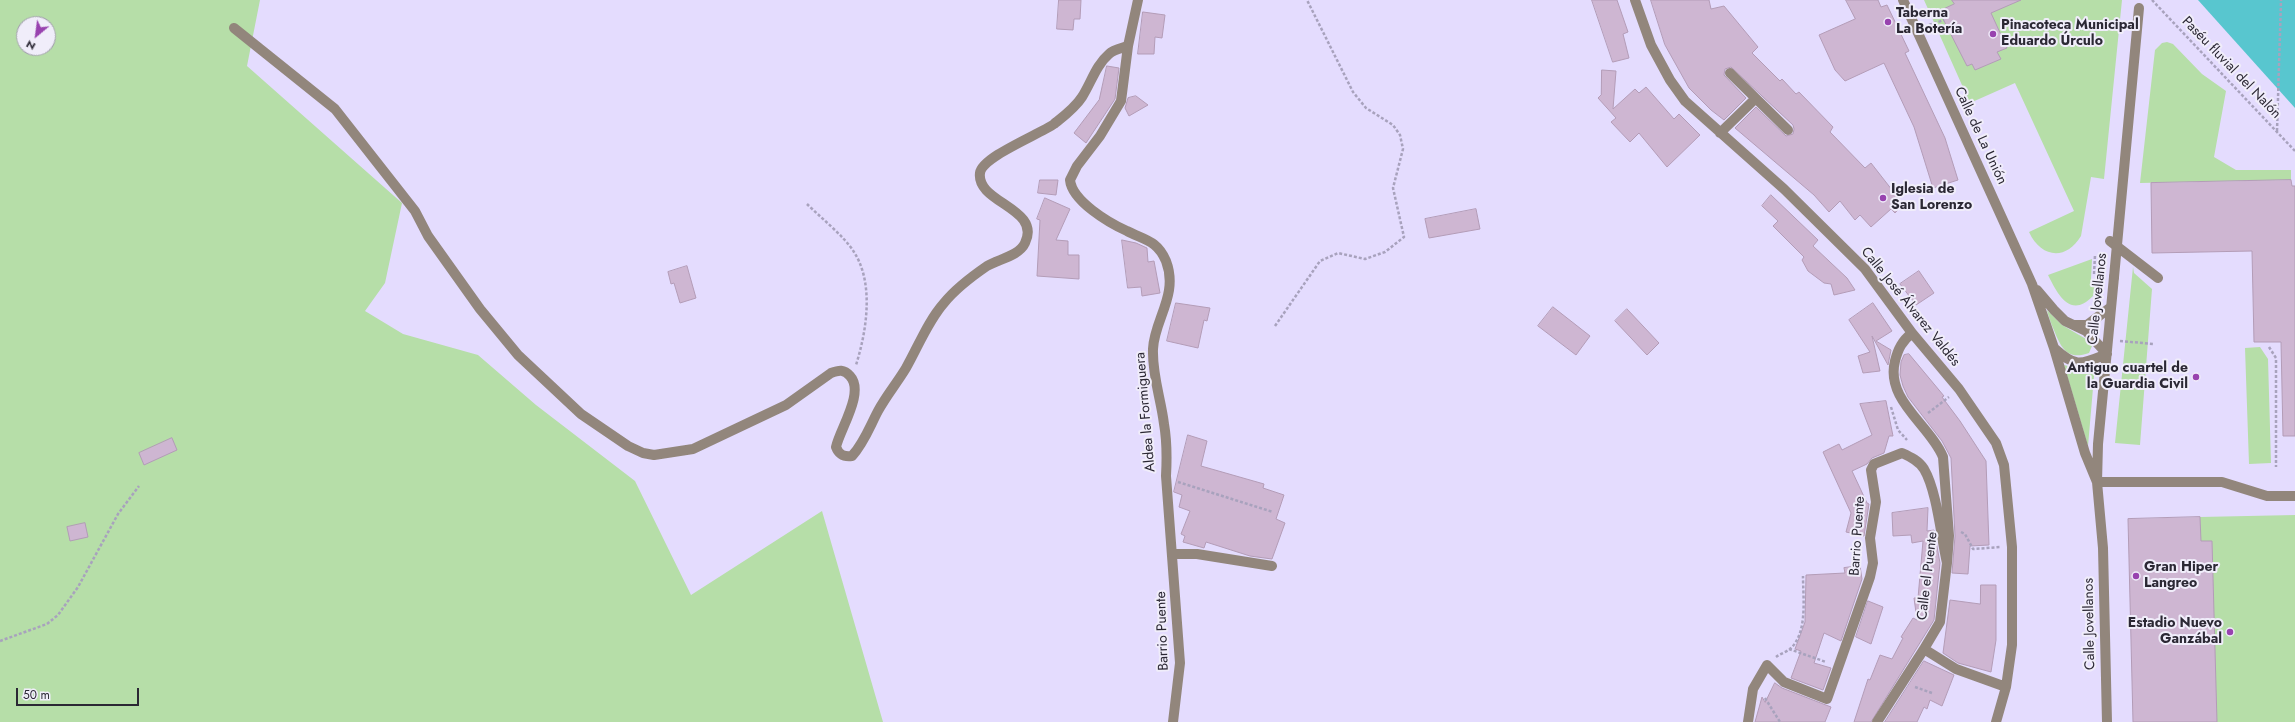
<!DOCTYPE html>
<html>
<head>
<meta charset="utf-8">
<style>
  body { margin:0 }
  #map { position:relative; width:2295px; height:722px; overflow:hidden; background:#e4dcfe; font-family:Jost,sans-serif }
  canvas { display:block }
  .north { position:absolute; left:16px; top:16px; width:40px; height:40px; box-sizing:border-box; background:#f0edfa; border:1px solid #a19eab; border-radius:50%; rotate:209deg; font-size:11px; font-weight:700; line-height:16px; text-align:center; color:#2b2834 }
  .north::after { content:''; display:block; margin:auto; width:14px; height:18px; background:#9842af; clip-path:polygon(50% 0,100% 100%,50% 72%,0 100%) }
  .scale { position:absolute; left:16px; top:688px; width:123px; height:18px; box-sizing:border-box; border:2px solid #2b2834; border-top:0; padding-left:5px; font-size:12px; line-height:14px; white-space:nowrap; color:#2b2834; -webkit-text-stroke:3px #f0edfa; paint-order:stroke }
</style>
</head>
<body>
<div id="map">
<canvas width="2295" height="722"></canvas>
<div class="north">N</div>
<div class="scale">50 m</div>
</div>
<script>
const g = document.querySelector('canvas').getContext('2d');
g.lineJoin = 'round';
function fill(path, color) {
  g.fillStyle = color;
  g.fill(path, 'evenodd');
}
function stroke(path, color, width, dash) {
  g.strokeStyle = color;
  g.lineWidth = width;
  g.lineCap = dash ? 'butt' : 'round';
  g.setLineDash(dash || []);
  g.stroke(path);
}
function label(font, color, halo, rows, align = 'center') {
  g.font = font + ' Jost,sans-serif';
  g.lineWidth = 4;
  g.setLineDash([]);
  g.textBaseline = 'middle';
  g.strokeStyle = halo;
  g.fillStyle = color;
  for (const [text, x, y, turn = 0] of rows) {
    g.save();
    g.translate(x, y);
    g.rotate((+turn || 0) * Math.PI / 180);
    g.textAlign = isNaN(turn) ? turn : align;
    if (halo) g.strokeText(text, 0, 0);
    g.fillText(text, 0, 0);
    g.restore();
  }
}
const green = new Path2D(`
  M0 0H260L247 66 402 203 385 283 365 311 403 334 478 355 536 405 635 481 691 595 822 511 883 722H0ZM24 24H48V48H24Z
  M1924 0H2122L2104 179 2091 177 2081 236C2066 261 2041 258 2029 232L2074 211 2015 83 1970 103Z
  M2167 42 2173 44 2202 74 2226 91 2214 157 2236 170H2291V180L2140 183 2155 50 2162 43Z
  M2092 259 2091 279 2096 280 2093 296C2070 320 2057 293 2048 275Z
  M2133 267 2134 273 2152 289 2140 445 2115 443Z
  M2047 310 2062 325 2086 339 2092 346 2089 353C2066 361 2061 347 2053 328 2051 323 2048 315 2047 310Z
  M2260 347 2268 359 2271 463 2249 464 2245 348Z
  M2064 365 2080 369 2095 365 2088 446Z
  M2295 515V722H2167L2200 517Z`);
const water = new Path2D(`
  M2198 0H2295V108Z`);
const building = new Path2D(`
  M1059 0H1081L1080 19H1074L1073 30 1057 29Z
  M1592 0H1617L1628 32 1623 34 1629 58 1613 62Z
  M1651 0H1709L1711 9 1724 6 1758 47 1752 53 1780 81 1782 79 1796 94 1799 92 1833 127 1830 132 1865 168 1871 163 1903 204 1895 213 1891 209 1871 227 1860 215 1855 220 1840 201 1829 212 1814 195 1735 128 1756 107 1786 136 1793 134 1794 129 1793 125 1731 67 1725 69 1724 75 1746 98 1724 120 1711 110 1689 88 1665 45Z
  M1846 0H1878L1881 7 1887 5 1909 51 1905 53 1945 138 1958 180 1933 188 1914 127 1884 63 1845 81 1835 70 1819 35 1855 19Z
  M1952 0H2021L1991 13 2007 48 1997 52 2001 59 1975 70 1972 64 1967 66 1939 11 1954 4Z
  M1143 12 1165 15 1162 38 1155 37 1154 54H1138Z
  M1107 66 1119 68 1115 99 1086 143 1074 133 1099 100Z
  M1602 70 1616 71 1613 109 1635 89 1639 93 1646 87 1674 119 1679 114 1700 135 1667 167 1639 133 1630 142 1611 122 1616 118 1598 98 1601 95Z
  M1136 96 1148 105 1129 116 1125 108 1128 98Z
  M1040 180H1058L1056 195 1038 193Z
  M2291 180 2292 186H2295V436H2283L2281 342H2254L2252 251 2152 253 2151 183Z
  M1771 195 1818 240 1813 246 1847 278 1855 290 1834 295 1831 284 1824 283 1808 271 1802 260 1804 257 1773 226 1778 221 1762 206Z
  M1045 198 1070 209 1056 240 1068 241V255H1079V279L1037 276 1040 220 1037 219Z
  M1476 209 1480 229 1429 238 1425 219Z
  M1122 240 1136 243 1147 248 1148 262 1154 261 1160 293 1142 296 1141 287 1128 288Z
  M687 266 696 298 680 303 674 283 671 284 668 272Z
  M1919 271 1934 293 1916 305 1900 284Z
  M1176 303 1210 308 1207 321 1204 320 1198 348 1167 341Z
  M1873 303 1892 331 1876 341 1891 350 1888 365 1872 336 1880 371 1863 373 1858 356 1870 352 1849 320Z
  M1553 307 1590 336 1576 355 1538 326Z
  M1627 309 1659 343 1647 355 1615 321Z
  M1909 354 1944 396 1942 397 1960 421 1986 461 1989 545 1970 546 1968 574 1952 573 1955 536 1951 458 1942 441 1908 397 1903 386 1900 375 1901 362 1904 355Z
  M1886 401 1893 436H1889L1884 453 1872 458 1867 464 1852 471 1867 503 1869 504 1864 536 1846 532 1851 513 1823 452 1839 444 1842 450 1872 435 1860 404Z
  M1188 435 1207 441 1201 466 1264 484 1263 488 1284 495 1276 519 1285 523 1272 559 1250 556 1206 542 1204 548 1183 542 1185 536 1181 534 1190 511 1179 507 1182 495 1174 492Z
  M172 438 177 450 144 465 139 453Z
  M1928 508 1927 531 1934 530 1940 563 1934 620 1871 722H1854L1868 679 1870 680 1880 655 1892 659 1903 638 1901 637 1913 618 1917 620 1914 598H1918L1923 541 1912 543 1911 535 1893 536 1892 513Z
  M2200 517 2201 541H2212L2217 722H2133L2128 519Z
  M85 523 88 537 70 541 67 527Z
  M1860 566 1862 579 1841 641 1824 633 1814 663 1831 668 1823 690 1791 678 1801 651 1795 649 1805 622 1806 575 1845 573 1844 568Z
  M1981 585H1996V640L1991 672 1958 663 1943 653 1950 600 1980 604Z
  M1868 601 1883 607 1871 644 1856 637Z
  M1924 661 1954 675 1942 706 1930 700 1927 709 1924 707 1917 722H1885Z
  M1775 683 1782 688 1831 707 1825 722H1755L1762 697 1765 702Z`);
const path = new Path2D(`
  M2152 0 2295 151
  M1929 25 1944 20
  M2277 131 2281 0
  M807 204C820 217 845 237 854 252 874 283 867 330 856 365
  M2094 274 2095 255
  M1275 326 1320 261 1338 253 1365 259 1385 252 1404 237 1393 188 1403 149 1400 135 1393 125 1366 108 1353 92 1307 0
  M2120 341 2154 344
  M2269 347 2276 358V467
  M1891 407 1898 430 1907 440
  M1928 413 1949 397
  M1178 482 1273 512
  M1961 532 1965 534 1973 549 2001 547
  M0 641 47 624 58 615 78 587 118 514 139 486
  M1789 649 1826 662
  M1776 657C1780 654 1786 652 1790 649 1808 633 1803 598 1803 576
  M1915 687 1932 693
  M1765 698 1780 722`);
const minor = new Path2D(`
  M1138 0 1128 46 1121 101 1100 136 1077 166 1070 180C1072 201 1109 223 1127 231 1144 240 1157 240 1166 261 1179 295 1154 320 1153 349 1152 375 1161 399 1164 424 1167 441 1167 458 1166 476L1180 663 1173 722
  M1635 0 1651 45 1670 80 1685 101 1784 189 1865 269 1912 333 1959 389 1996 443 2004 465 2012 547V645L2006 687 1996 722
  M1903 0 2032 284 2054 348 2085 453 2097 482
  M234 28 335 109 415 211 428 236 480 309 518 355 581 414 628 446 643 453 654 455 693 449 786 405 831 373C839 370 844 369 850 376 865 392 840 429 836 447 839 455 844 457 852 456 864 443 870 426 878 411 886 396 897 383 906 368 918 347 928 321 944 303 956 288 971 277 987 266 999 259 1019 256 1025 243 1042 208 976 203 980 173 982 157 1038 135 1054 124 1064 116 1075 108 1082 97 1091 83 1096 65 1109 54 1114 49 1123 48 1128 46
  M1730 73 1788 130
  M1720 133 1755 99
  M2110 241 2158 278
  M2037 290 2054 310 2065 321 2086 331 2107 354
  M2075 325H2087L2111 307
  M1912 333C1902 341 1898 349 1895 361 1885 400 1930 425 1943 457L1949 536 1947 563 1940 622 1924 649 1956 669 2006 687
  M2054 348C2076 368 2080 365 2107 354
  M2097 482H2222L2267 496H2295
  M1173 554H1197L1272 566
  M1748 722 1753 689 1767 665 1784 682 1827 699 1870 577 1873 563 1870 538 1876 502 1871 470 1874 464 1902 453C1911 457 1919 461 1924 469 1937 491 1941 537 1947 563
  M1877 722 1924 649
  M2107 722 2103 548 2097 482 2098 444 2114 277`);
const minorBridge = new Path2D(`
  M2114 277 2139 8`);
const markers = [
  [1888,22,4,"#9842af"],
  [1993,34,4,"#9842af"],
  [1883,198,4,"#9842af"],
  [2196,377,4,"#9842af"],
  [2136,576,4,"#9842af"],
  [2230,632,4,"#9842af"]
];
const poiNames = [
  ["Taberna",1896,14],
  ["La Botería",1896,30],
  ["Pinacoteca Municipal",2001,26],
  ["Eduardo Úrculo",2001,42],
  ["Iglesia de",1891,190],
  ["San Lorenzo",1891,206],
  ["Antiguo cuartel de",2188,369,"right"],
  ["la Guardia Civil",2188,385,"right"],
  ["Gran Hiper",2144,568],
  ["Langreo",2144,584],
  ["Estadio Nuevo",2222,624,"right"],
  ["Ganzábal",2222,640,"right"]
];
const streetNames = [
  ["Paséu fluvial del Nalón",2231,68,46],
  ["Calle de La Unión",1980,136,65],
  ["Calle Jovellanos",2098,299,-84],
  ["Calle José Álvarez Valdés",1910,307,51],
  ["Aldea la Formiguera",1146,412,-95],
  ["Barrio Puente",1858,536,-86],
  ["Calle el Puente",1928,576,-83],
  ["Calle Jovellanos",2090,624,-91],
  ["Barrio Puente",1163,631,-92]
];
fill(green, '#b6dea8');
fill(water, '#58c6cf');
fill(building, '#ceb6d2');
stroke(building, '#b39cb7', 1);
stroke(path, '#a8a2bd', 2.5, [3, 2]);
stroke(minor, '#92867c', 10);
stroke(minorBridge, '#92867c', 10);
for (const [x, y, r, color] of markers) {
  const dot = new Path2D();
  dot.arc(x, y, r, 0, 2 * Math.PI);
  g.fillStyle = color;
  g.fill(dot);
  stroke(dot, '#f0edfa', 1.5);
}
label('bold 14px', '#2b2834', '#f0edfa', poiNames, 'left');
label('14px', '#2b2834', '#f0edfa', streetNames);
</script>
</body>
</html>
